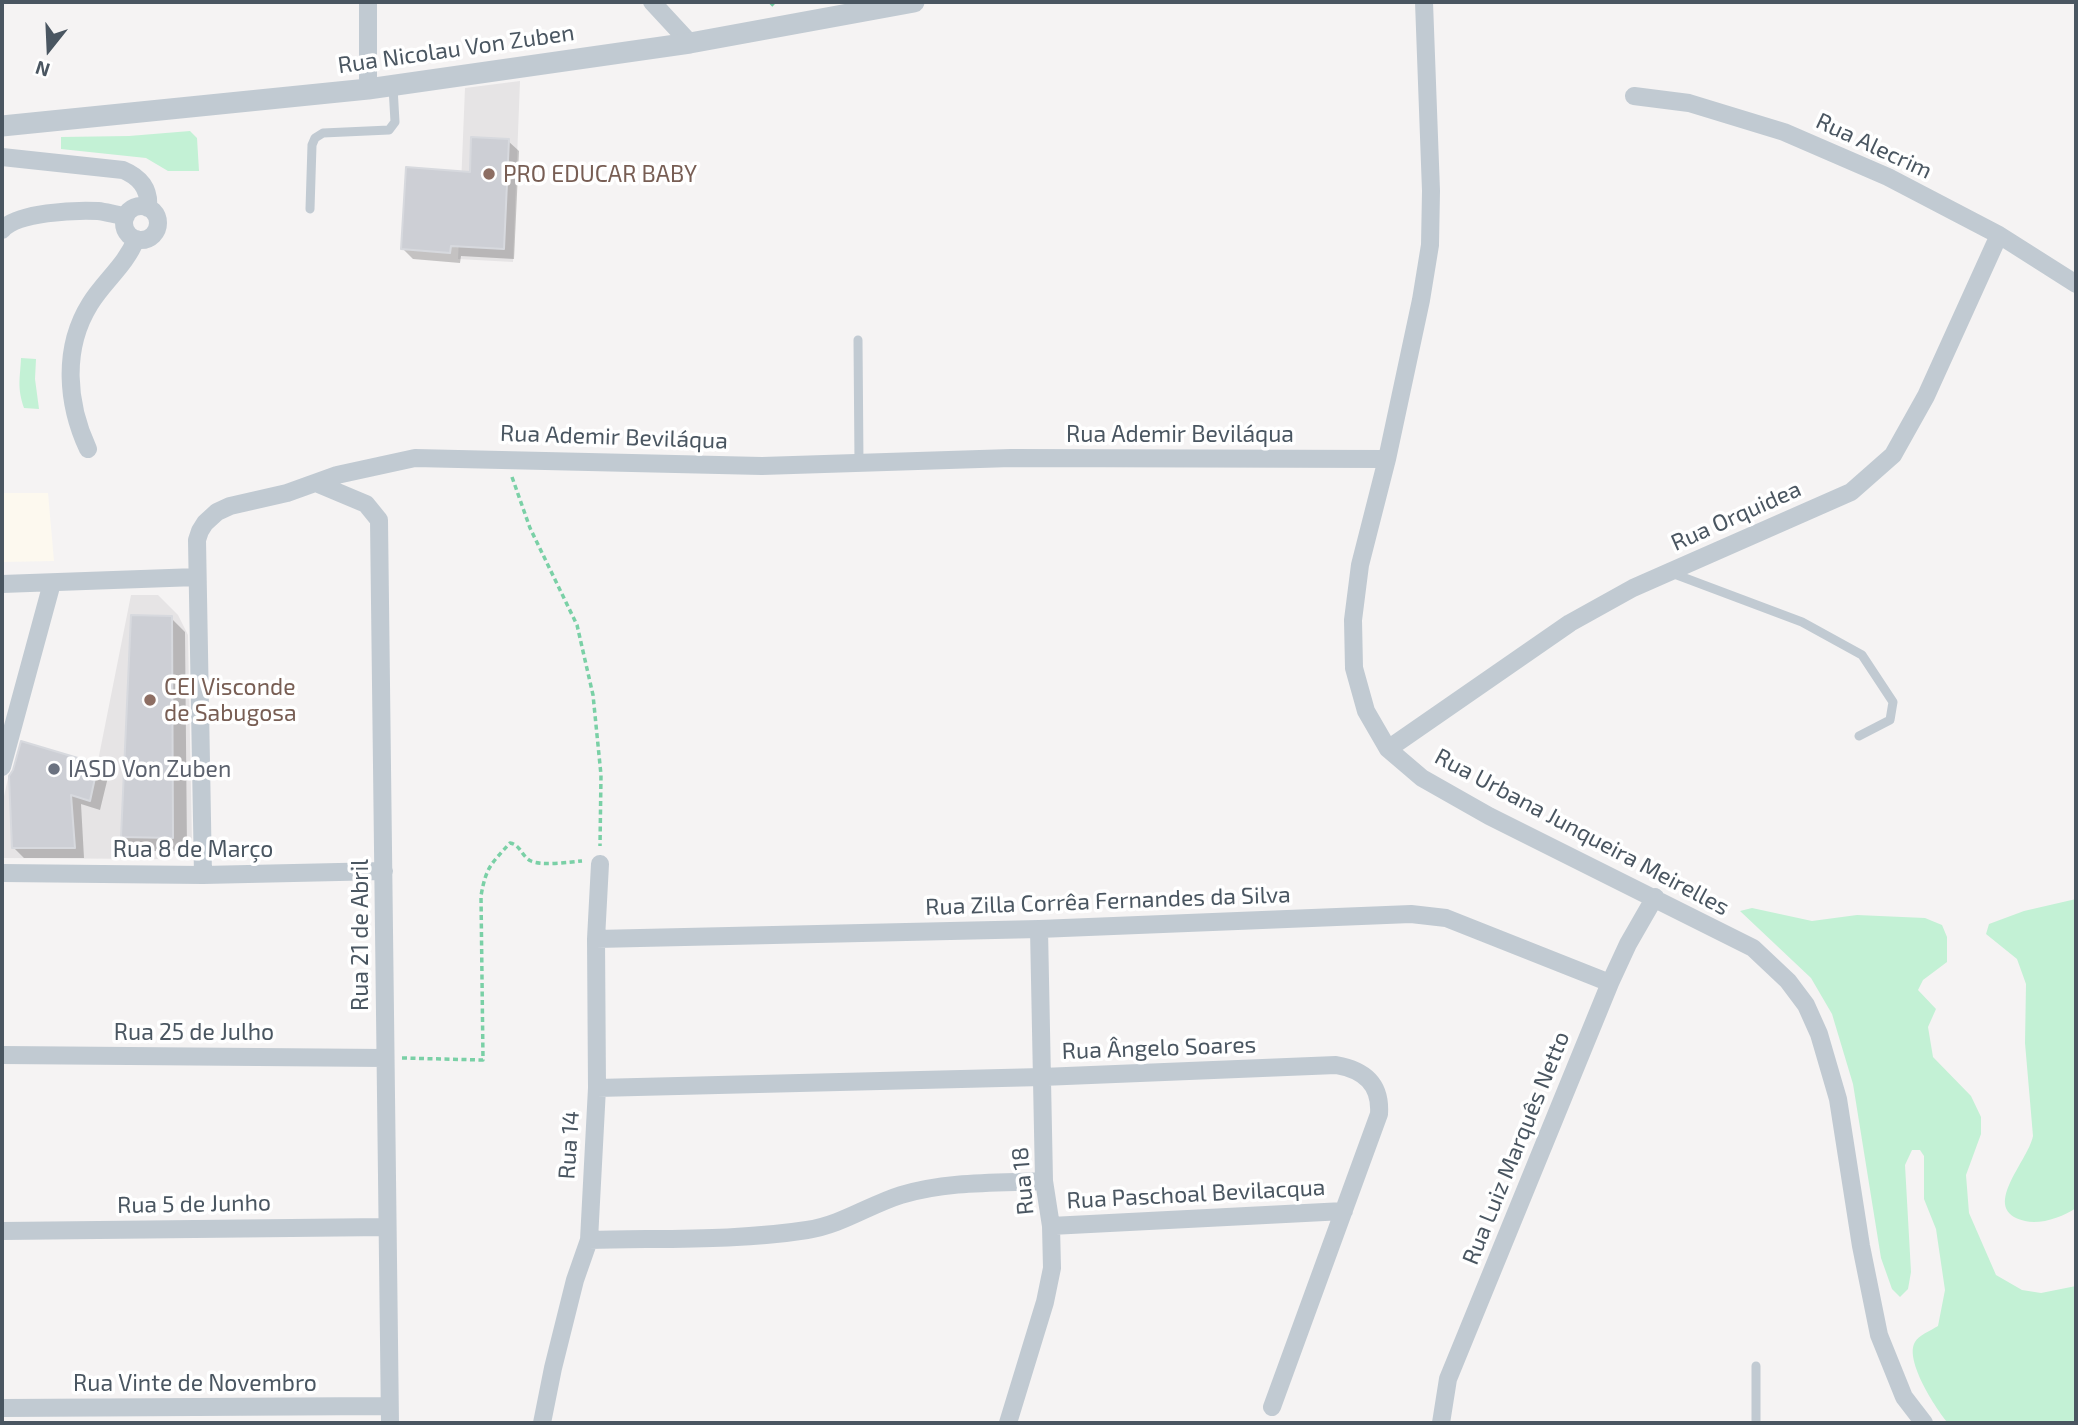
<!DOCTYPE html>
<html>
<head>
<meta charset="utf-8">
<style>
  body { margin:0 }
  #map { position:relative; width:2078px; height:1425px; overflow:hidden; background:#f5f3f3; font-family:"Exo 2",sans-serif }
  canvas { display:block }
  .frame { position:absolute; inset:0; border:4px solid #4a5661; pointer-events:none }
  .north { position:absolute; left:14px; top:14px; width:70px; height:70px; -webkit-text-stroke:5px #fff; paint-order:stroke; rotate:198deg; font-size:19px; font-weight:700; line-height:28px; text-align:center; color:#4a5661 }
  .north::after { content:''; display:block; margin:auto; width:24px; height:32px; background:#4a5661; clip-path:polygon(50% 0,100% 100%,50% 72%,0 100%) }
</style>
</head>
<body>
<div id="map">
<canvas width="2078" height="1425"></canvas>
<div class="frame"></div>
<div class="north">N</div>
</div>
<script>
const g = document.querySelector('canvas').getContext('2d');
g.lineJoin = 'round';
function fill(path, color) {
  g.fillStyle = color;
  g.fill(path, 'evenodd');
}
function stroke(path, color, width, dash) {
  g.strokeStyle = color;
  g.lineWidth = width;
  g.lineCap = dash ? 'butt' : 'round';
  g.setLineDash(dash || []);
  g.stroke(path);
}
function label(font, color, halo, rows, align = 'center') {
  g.font = font + ' "Exo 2",sans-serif';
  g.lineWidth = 7;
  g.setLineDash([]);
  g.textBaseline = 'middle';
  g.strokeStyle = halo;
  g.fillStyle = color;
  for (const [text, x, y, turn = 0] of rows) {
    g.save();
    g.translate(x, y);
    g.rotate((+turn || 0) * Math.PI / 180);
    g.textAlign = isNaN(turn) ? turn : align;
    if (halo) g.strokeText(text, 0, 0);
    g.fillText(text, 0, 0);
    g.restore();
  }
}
const commercial = new Path2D(`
  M2 493H48L54 561 2 562Z`);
const education = new Path2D(`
  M520 81 513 262 458 259 465 88Z
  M131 595H158L178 615 188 635 192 845 181 852 157 859 3 858 2 805 9 774 90 801Z`);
const green = new Path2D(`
  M190 131 197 138 199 171H168L146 158 61 149V137L129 136Z
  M21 358 36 359 35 379 39 409 24 408C17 387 20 380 21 358Z
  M2076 899V1208C2063 1217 2040 1225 2025 1221 1978 1210 2028 1162 2033 1136L2025 1043 2026 984 2017 959 1986 934 1989 924 2024 911Z
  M1752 908 1812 921 1857 915 1925 918 1942 925 1947 937V962L1923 980 1918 990 1936 1009 1928 1027 1933 1057 1971 1096 1981 1117V1134L1966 1175 1969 1213 1996 1275 2022 1290 2041 1293 2076 1286V1423H1948C1936 1409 1904 1360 1915 1342 1919 1335 1930 1331 1938 1326L1945 1290 1936 1229 1924 1199V1156L1920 1150H1912L1905 1165 1911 1272 1908 1289 1900 1297 1892 1289 1881 1258 1853 1084 1832 1014 1811 978 1740 911Z`);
const shadow = new Path2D(`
  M508 141 519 151 514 259 461 256 460 263 413 259 402 248 472 174Z
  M171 618 185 632 187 851H137L123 837Z
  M97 766 108 777 100 810 81 804 84 858H24L14 848Z`);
const building = new Path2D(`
  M471 137 509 139 504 249 451 246 450 253 401 249 406 167 470 172Z
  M131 615 172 616 173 838 121 837Z
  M21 741 98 764 90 801 71 795 75 848H12L9 776 13 770Z`);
const path = new Path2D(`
  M770 2 776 8
  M512 477 530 528 577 625 593 695 601 775 600 846
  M402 1058 483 1060 481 896C486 867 491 864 510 843 521 845 521 856 531 861 541 866 570 862 582 861`);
const service = new Path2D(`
  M310 209 312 145 315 138 323 133 389 130 395 122 393 87
  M858 340 859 463
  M1669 572 1802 622 1862 655 1893 702 1890 720 1859 736
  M1756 1423V1366`);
const minor = new Path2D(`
  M368 2V89
  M652 2 690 43
  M1424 2 1431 191 1430 245 1421 300 1387 459 1360 565 1353 620 1354 668 1366 711 1388 749 1422 778 1489 816 1753 948 1788 981 1806 1005 1819 1034 1838 1099 1861 1246 1879 1335 1904 1397 1924 1423
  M1634 96 1689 103 1784 132 1888 177 1999 235 2076 284
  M2 157 123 170C140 177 150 189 148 208
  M124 223a17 17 0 1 1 34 0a17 17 0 1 1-34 0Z
  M2 230C17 212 75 210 98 211 107 212 116 215 126 216
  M88 449C67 404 62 349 90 304 104 281 126 265 136 239
  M316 483 366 504 379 520 390 1423
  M2 584 197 577
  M1388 749 1570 623 1633 588 1851 492 1893 455 1926 396 1999 235
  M2 767 52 583
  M2 873 203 875 384 871
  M203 875 197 540 200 531 205 523 217 512 230 506 287 493 337 475 415 458 762 466 1011 458 1387 459
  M596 939 1039 929 1411 914 1446 918 1610 983
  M2 1055 385 1058
  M597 1088 1042 1077 1336 1065C1364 1070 1381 1084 1379 1114L1272 1407
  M1051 1226 1344 1211
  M2 1231 387 1227
  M589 1240C660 1238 737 1241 807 1230 841 1225 869 1205 901 1195 947 1181 997 1183 1044 1181
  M2 1408 389 1406
  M542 1423 553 1368 575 1280 589 1240 597 1088 596 939 600 864
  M1008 1423 1045 1302 1052 1268 1051 1226 1044 1181 1039 929
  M1441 1423 1448 1379 1610 983 1628 944 1655 897`);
const tertiary = new Path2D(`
  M2 126 368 89 690 43 914 2`);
const markers = [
  [489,174,7,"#8d6e63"],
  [150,700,7,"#8d6e63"],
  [54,769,7,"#6b7280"]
];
const streetNames = [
  ["Rua Nicolau Von Zuben",456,49,-8],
  ["Rua Alecrim",1874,146,25],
  ["Rua Ademir Beviláqua",1180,434],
  ["Rua Ademir Beviláqua",614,437,2],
  ["Rua Orquidea",1736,516,-24],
  ["Rua Urbana Junqueira Meirelles",1582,832,28],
  ["Rua 8 de Março",193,849],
  ["Rua Zilla Corrêa Fernandes da Silva",1108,901,-2],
  ["Rua 21 de Abril",360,935,-90],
  ["Rua 25 de Julho",194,1032],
  ["Rua Ângelo Soares",1159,1048,-2],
  ["Rua 14",569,1145,-86],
  ["Rua Luiz Marquês Netto",1516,1148,-68],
  ["Rua 18",1023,1181,-95],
  ["Rua Paschoal Bevilacqua",1196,1194,-3],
  ["Rua 5 de Junho",194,1204,-1],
  ["Rua Vinte de Novembro",195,1383]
];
const educationNames = [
  ["PRO EDUCAR BABY",503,174],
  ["CEI Visconde",164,687],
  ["de Sabugosa",164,713]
];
const worshipNames = [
  ["IASD Von Zuben",68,769]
];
fill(commercial, '#fdf9ef');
fill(education, '#e6e4e5');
fill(green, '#c3f1d5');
fill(shadow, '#0003');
fill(building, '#cdcfd5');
stroke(building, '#d7d9de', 2);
stroke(path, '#7ad0a6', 3.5, [5, 3.5]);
stroke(service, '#c1cad2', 9);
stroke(minor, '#c1cad2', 18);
stroke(tertiary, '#c1cad2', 21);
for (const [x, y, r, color] of markers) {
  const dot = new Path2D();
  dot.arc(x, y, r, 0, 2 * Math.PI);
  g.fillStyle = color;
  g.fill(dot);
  stroke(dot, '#fff', 2.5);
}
label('23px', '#4a5661', '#fff', streetNames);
label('23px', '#785e54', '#fff', educationNames, 'left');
label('23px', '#5b616d', '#fff', worshipNames, 'left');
</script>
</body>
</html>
